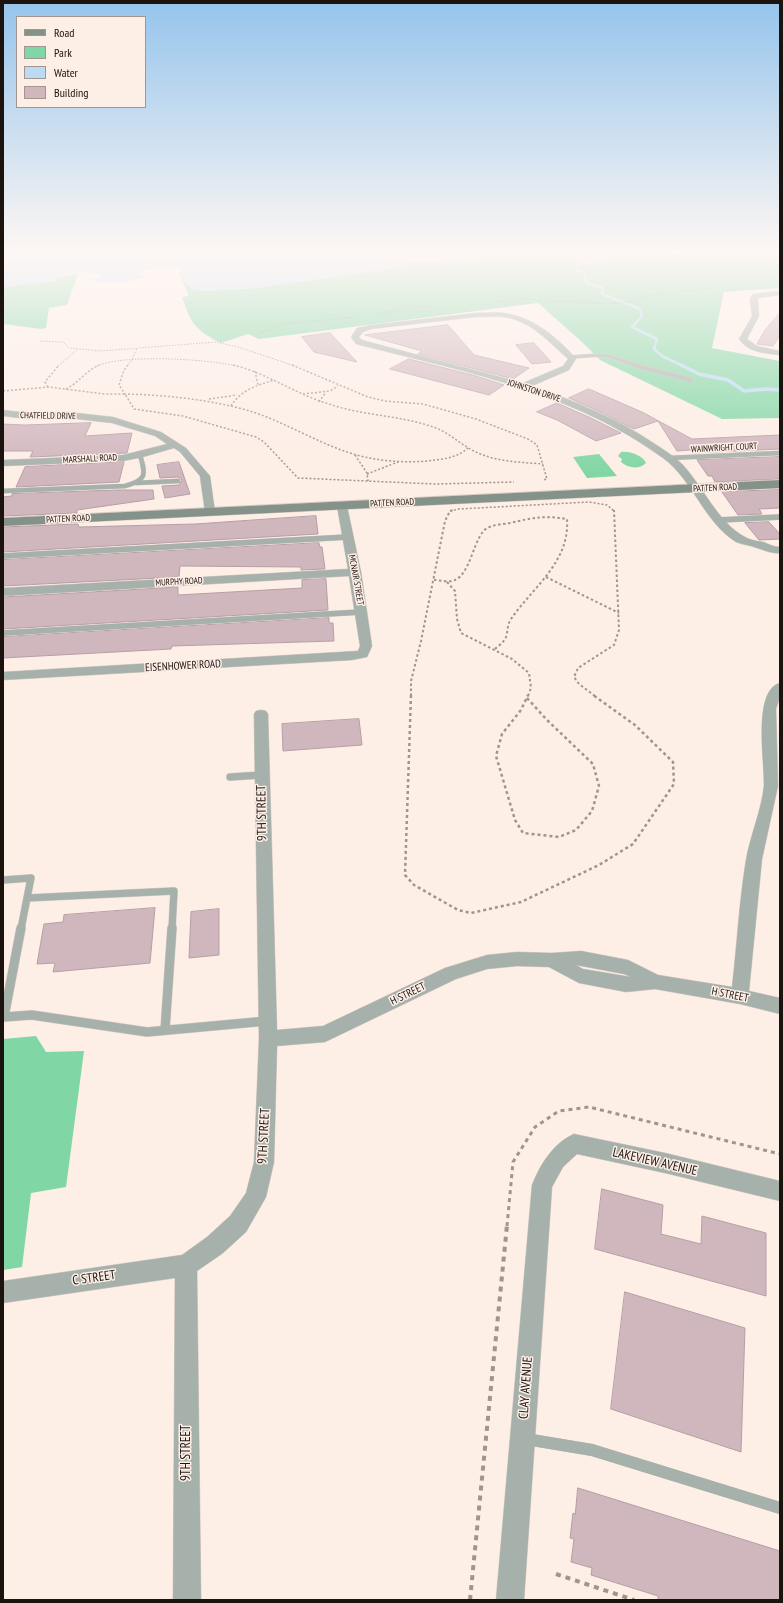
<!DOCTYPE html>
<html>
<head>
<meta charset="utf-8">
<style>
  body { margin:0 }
  #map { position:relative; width:783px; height:1603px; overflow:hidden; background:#fdeee6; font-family:"PT Sans Narrow",sans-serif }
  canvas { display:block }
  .frame { position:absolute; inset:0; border:4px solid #1c130f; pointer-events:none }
  .legend { position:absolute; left:16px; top:16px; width:130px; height:92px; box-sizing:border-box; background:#fdeee6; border:1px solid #a39690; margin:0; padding:5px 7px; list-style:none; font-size:12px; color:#1c130f }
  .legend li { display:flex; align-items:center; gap:8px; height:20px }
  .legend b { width:20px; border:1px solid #a39690 }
</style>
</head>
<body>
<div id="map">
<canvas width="783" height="1603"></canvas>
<div class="frame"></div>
<ul class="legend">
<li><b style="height:5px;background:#849289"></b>Road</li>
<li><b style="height:11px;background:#80d6a4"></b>Park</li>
<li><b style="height:11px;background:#badbf3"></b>Water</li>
<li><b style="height:11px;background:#d0b6bd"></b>Building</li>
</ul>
</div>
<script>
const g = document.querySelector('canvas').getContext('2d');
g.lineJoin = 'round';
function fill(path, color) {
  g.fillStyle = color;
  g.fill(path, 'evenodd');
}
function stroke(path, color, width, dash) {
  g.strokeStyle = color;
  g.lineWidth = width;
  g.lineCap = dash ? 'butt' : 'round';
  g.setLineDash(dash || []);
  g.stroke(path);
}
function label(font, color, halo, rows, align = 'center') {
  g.font = font + ' "PT Sans Narrow",sans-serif';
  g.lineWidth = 3;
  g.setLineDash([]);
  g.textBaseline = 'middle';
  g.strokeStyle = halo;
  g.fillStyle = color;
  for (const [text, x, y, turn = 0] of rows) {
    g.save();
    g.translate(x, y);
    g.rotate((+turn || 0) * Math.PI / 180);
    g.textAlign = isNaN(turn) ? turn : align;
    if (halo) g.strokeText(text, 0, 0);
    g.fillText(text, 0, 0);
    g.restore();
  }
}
const green = new Path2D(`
  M534 252H586L597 258 614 256 683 255 717 252H780V288L724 292 712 348 780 361V418L722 419 600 360 582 342 538 303 259 339 248 334 221 343C195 330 191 324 182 297L189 296 182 280 193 290 208 291 257 288 404 267 398 261C444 264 489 257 534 252Z
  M78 274 67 305 49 308 46 328 41 329 3 324V287L56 281V277Z
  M621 452C630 451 642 455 646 463 639 470 628 468 621 462L622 459 618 456Z
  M599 454 617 476 587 478 573 457Z
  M36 1036 46 1052 84 1051 66 1187 31 1193 22 1267 3 1270V1039Z`);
const water = new Path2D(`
  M3 252H534L436 262 399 261 405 267 257 288 208 291 193 290 182 280 178 273 182 270C174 265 142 266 138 275L146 276C131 283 106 286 90 279L98 278 101 275C88 271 69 273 56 277L57 281 3 287Z
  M586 252H716L683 255 614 256 597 258Z`);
const streamFar1 = new Path2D(`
  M609 256 610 260 578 264 576 271 584 272 587 283 603 288 602 294 640 309 642 316 632 327 657 339 654 349 662 356 683 366`);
const stream = new Path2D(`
  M681 365 699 374 728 380 744 391 766 389 780 390`);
const building = new Path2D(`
  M780 313V335L773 346 757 344 765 330Z
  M448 325 474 355 529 368 513 379 418 354 422 351 365 335Z
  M330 333 357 362 314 352 302 337Z
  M534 343 551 362 532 364 516 345Z
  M409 359 476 376 504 385 489 395 390 369Z
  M589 389 642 412 692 439 780 435V449L692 453 690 450 677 451 658 421 634 429 596 410 569 398Z
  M557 403 591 418 621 433 596 441 557 420 537 412Z
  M91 423 85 436 132 433 127 453 30 457 33 451H3V424L24 425Z
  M780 457V479L715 482 712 476H708L697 460Z
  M124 462 119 482 16 487 25 467Z
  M179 462 190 494 165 498 162 486 179 485 182 480 178 477 160 478 157 465Z
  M117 490H153L154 499 77 510V513L3 516V497L12 496V494Z
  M780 490V508L759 509 762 514 738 515 722 492Z
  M316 516 318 534 3 552V527L78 524 79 527 195 524Z
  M769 522 780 534V539L759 540 745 523Z
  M319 543 320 547H322L325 569 301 570V567L180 566 179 577 3 586V560Z
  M326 579 328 610 3 629V597L178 587V595L302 588V580Z
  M329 618V623H333L334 641 172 646 171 649 3 658V637Z
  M359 719 362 745 283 751 282 724Z
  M155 908 150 963 53 972 55 963 37 964 44 924 63 922 64 915Z
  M219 909V955L189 958 191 912Z
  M602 1189 663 1205 661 1234 701 1244 702 1216 766 1233V1296L595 1249Z
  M625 1292 745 1328 741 1452 611 1409Z
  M578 1488 780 1551V1600H658V1596L591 1575 592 1568 571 1562 574 1539 570 1538 573 1513 575 1514Z`);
const pathFar5 = new Path2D(`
  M490 302 526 299 608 304 634 301 649 296 667 293 751 284
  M381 313 414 307 437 306
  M257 334 285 324 356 317
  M40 341 63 342 69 348 101 351 216 342 238 347 295 366
  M58 366 77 350
  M97 366C124 354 207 359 237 366
  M127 366 132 360 137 348`);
const pathFar4 = new Path2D(`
  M128 365 124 370 119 385 125 394C165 395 204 399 243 409 280 419 313 441 350 453 375 461 402 463 428 461 443 459 457 458 468 448
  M233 365C267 373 295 394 329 404 363 416 401 415 436 428 449 433 459 443 472 450 494 462 519 462 543 464
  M292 365 368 397 385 401 423 404 476 419 528 439 537 445 547 479 543 480
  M255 371 258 385
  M48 387 45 382 59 365
  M66 389C78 383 86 371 99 365
  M3 391 49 387 104 394H125L134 409 183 416 256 437 264 442 298 478 435 484 514 482
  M303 394 330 391 338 386
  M209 399 237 395
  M319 402 326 392
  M231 406C241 390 257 385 275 380
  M355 455 367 473 368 481
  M367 474 398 462
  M450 511 459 509 589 502 607 505 614 511`);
const pathFar3 = new Path2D(`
  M546 577 619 613
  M434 580C440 580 450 583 455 580 469 574 473 545 482 533 488 524 500 525 510 523 532 518 543 515 567 519 570 562 533 587 511 619 507 625 508 631 506 637 504 642 498 647 493 650
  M447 582 455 591 457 619 461 633 512 659 529 673 531 688 528 696
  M411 696V681L421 641 445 521 450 511 453 510
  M595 696 579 684 574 677 578 668 614 645 619 630 614 510`);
const pathFar2 = new Path2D(`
  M411 695 405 875 414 885 458 910 471 913 521 902 599 865 633 844 674 784 673 762 635 725 593 695
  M527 698 547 720 593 764 599 786 592 811 576 830 559 837 523 833 515 820 496 756 502 734 521 710 528 695`);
const pathFar1 = new Path2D(`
  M507 1226 513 1162 535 1127 559 1111 589 1107 780 1154`);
const path = new Path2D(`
  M556 1574 634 1600
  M470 1600 507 1225`);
const laneFar5 = new Path2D(`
  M571 357 599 355 609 356 638 366`);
const laneFar4 = new Path2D(`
  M634 365 691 380
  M669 458 780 453
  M136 483 178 481
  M3 491 125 486C147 480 146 475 140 455`);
const laneFar3 = new Path2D(`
  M720 520 780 517
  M3 556 348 537
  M3 633 361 612`);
const laneFar2 = new Path2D(`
  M230 777 261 775
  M3 880 31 878 27 898
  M21 929 27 898 174 891 172 929`);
const laneFar1 = new Path2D(`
  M21 928 4 1017 32 1015 147 1032 267 1021
  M165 1030 172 928`);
const lane = new Path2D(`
  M526 1439 592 1450 780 1508`);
const street = new Path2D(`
  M780 291V295L758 298 759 316 747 339 757 346 780 351V355C764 353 749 353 739 339L752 316 750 299 753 294Z
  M476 313C485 313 495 312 504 313 531 316 559 338 576 359L569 370 532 386C575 401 617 418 655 444 664 450 674 456 682 464 703 486 718 523 745 537 750 540 757 541 763 542 769 544 774 547 780 547V553C772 554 764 550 757 548 750 545 743 545 736 542 704 522 693 480 663 458 573 392 462 371 356 344L351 337 357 328 371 325ZM476 317C485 317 495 316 504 317 531 321 549 342 568 359L563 366 523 383 362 340 359 337 363 332 371 329Z
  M3 410 28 413 68 412 113 417 161 432 186 448 210 476 215 512 210 515 205 512 200 476 180 452 174 448 143 457 123 461 3 466V460L123 455 167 444 155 436 112 423 68 418 28 419 3 416Z
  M342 503 347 506 361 572 372 646 367 657 352 660 3 680V672L358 651 360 646 349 576 3 596V588L348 569 337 506Z
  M780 683V697L776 709 778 786 762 859 749 991 780 998V1014L740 1004 655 989 626 992 579 983 549 967 517 966 487 969 456 979 325 1042 277 1046 274 1162 266 1197 246 1232 223 1253 197 1271 201 1600H173L175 1278 3 1303V1281L182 1255 207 1237 230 1216 246 1193 254 1162 259 1039 254 714 256 711 261 710 266 711 268 714 277 1030 323 1026 445 968 487 955 517 952 552 953 581 951 628 960 658 975 732 987C737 945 739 902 746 860 750 836 762 809 764 785 765 763 752 690 780 683ZM576 965 624 974 631 977 583 969Z
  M574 1134 665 1153 780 1181V1201L665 1173 577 1154 563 1167 552 1187 524 1600H496L532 1185C540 1165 553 1143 574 1134Z`);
const secondary = new Path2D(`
  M780 480V488L3 526V518Z`);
const farStreetnames = [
  ["JOHNSTON DRIVE",534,391,18],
  ["CHATFIELD DRIVE",48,416,1],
  ["WAINWRIGHT COURT",724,448,-3],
  ["MARSHALL ROAD",90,459,-3],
  ["PATTEN ROAD",715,488,-3],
  ["PATTEN ROAD",392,503,-3],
  ["PATTEN ROAD",68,519,-3],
  ["MCNAIR STREET",356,580,80],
  ["MURPHY ROAD",179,582,-3]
];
const streetNames = [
  ["EISENHOWER ROAD",183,666,-3],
  ["H STREET",408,994,-26],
  ["H STREET",730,995,11]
];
const nearStreetnames = [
  ["9TH STREET",262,813,-91],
  ["9TH STREET",264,1136,-87],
  ["LAKEVIEW AVENUE",655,1162,13],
  ["C STREET",94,1278,-8],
  ["CLAY AVENUE",526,1388,-86],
  ["9TH STREET",186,1453,-90]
];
fill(green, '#80d6a4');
fill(water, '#badbf3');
stroke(streamFar1, '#badbf3', 2.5);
stroke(stream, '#badbf3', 3.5);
fill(building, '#d0b6bd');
stroke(building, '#b79ea5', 1);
stroke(laneFar5, '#d9cbc4', 4);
stroke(laneFar4, '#d9cbc4', 5);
stroke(laneFar3, '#d9cbc4', 6);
stroke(laneFar2, '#d9cbc4', 8);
stroke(laneFar1, '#d9cbc4', 10);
stroke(lane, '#d9cbc4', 12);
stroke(street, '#d9cbc4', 1);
stroke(secondary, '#d9cbc4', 1);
stroke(pathFar5, '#a0948d', 1, [1.5, 1.5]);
stroke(pathFar4, '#a0948d', 1.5, [2, 2]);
stroke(pathFar3, '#a0948d', 2, [2.5, 2.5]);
stroke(pathFar2, '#a0948d', 2.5, [3, 3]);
stroke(pathFar1, '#a0948d', 3, [4, 4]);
stroke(path, '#a0948d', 4, [5, 5]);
stroke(laneFar5, '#a7b1ab', 3.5);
stroke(laneFar4, '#a7b1ab', 4.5);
stroke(laneFar3, '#a7b1ab', 5.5);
stroke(laneFar2, '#a7b1ab', 7);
stroke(laneFar1, '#a7b1ab', 9);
stroke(lane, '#a7b1ab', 12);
fill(street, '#a7b1ab');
fill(secondary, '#849289');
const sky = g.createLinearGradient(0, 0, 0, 476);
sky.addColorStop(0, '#95c4ec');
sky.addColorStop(0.53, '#fef7f4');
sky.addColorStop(1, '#fef7f400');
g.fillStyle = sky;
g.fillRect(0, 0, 783, 476);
label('9px', '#1c130f', '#fdeee6', farStreetnames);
label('11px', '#1c130f', '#fdeee6', streetNames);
label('13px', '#1c130f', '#fdeee6', nearStreetnames);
</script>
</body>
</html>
